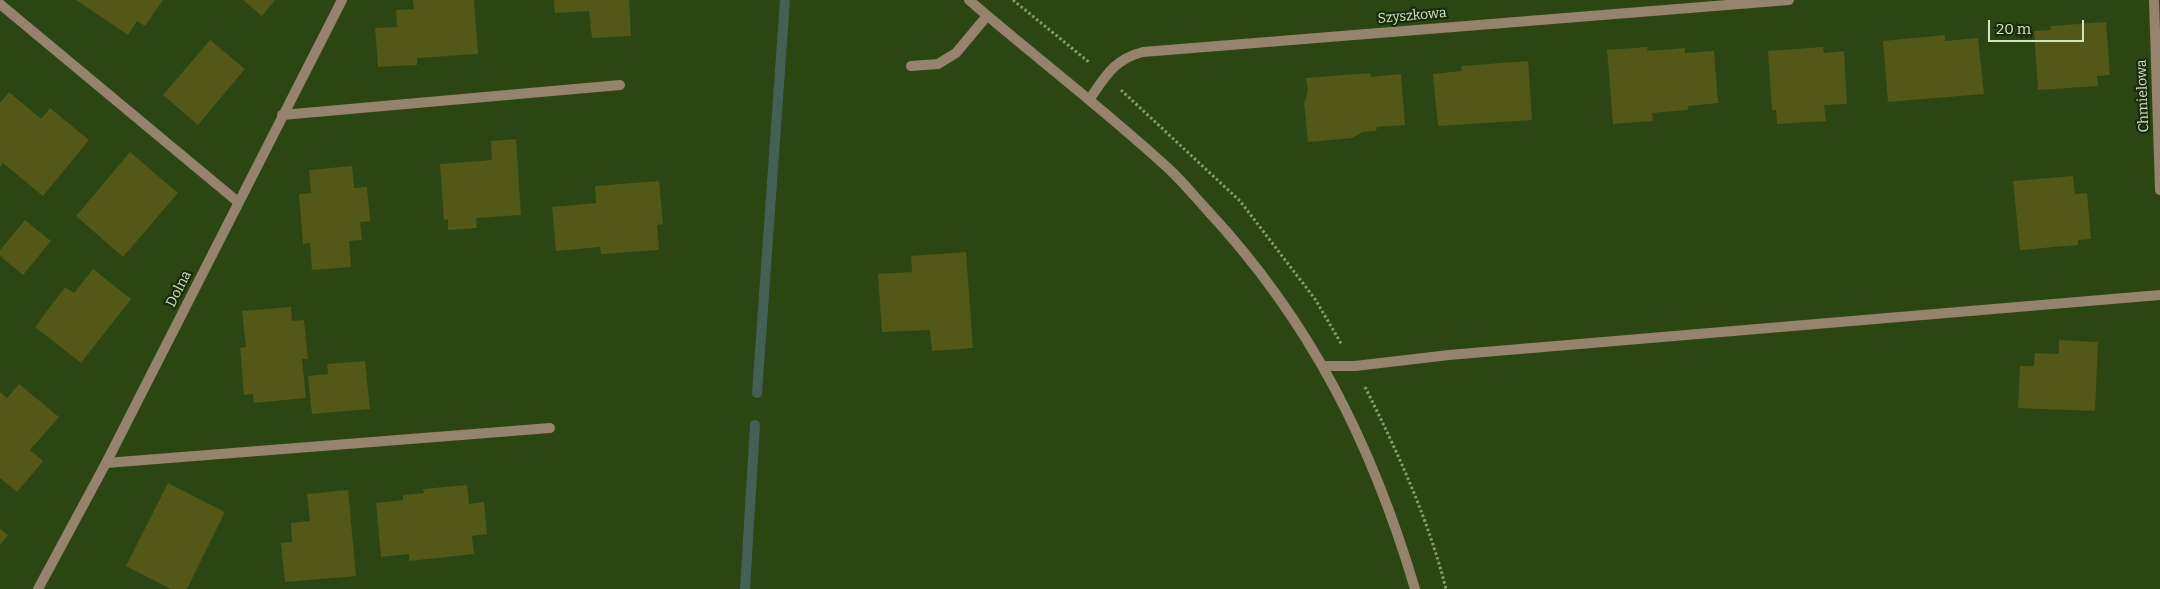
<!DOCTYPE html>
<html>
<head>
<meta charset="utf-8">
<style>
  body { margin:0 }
  #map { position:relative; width:2160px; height:589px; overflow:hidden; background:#2b4613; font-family:Bitter,serif }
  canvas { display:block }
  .scale { position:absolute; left:1988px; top:20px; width:96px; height:22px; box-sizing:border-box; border:2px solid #d0e6c2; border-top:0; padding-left:6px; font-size:15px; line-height:18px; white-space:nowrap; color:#d0e6c2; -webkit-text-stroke:4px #1a2a0d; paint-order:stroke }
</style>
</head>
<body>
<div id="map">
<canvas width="2160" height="589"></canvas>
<div class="scale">20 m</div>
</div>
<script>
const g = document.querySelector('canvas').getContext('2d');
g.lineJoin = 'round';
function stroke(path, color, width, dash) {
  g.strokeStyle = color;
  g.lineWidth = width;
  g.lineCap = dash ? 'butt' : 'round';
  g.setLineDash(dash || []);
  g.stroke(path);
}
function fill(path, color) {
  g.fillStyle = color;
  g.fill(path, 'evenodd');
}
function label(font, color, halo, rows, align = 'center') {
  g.font = font + ' Bitter,serif';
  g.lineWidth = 4.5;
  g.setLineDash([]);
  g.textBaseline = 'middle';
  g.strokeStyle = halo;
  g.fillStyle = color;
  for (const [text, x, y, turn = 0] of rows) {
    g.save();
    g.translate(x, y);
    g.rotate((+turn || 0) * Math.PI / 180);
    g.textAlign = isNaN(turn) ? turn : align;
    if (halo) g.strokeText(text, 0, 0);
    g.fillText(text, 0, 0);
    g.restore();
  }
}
const stream = new Path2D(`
  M757 393 785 0
  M745 589 755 425`);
const building = new Path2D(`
  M76 0H163L145 26 137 21 128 35Z
  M243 0H275L262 16Z
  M413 0H474L478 54 417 58V65L378 67 375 28 397 27 396 10 414 9Z
  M554 0H629L631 36 592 38 589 11 555 13Z
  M2106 22 2110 75 2097 76 2098 86 2038 90 2034 31 2051 30 2050 26Z
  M1945 35V41L1978 38 1984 94 1888 102 1883 41Z
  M210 40 245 69 198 125 163 95Z
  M1648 47 1647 51 1685 48V53L1714 51 1718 103 1688 106V110L1652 113 1653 121 1613 124 1607 50Z
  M1823 47 1824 53 1844 51 1847 104 1824 105 1826 121 1777 124 1776 110H1772L1768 51Z
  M1528 61 1532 120 1438 126 1433 74 1462 71 1461 66Z
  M1370 73 1371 77 1401 74 1405 125 1377 127 1376 131 1363 132 1352 138 1308 142 1304 103 1308 91 1306 78Z
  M9 92 41 119 50 108 89 140 43 196 3 163 0 167V103Z
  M516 139 521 215 476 218 477 228 448 230V219L444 220 440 164 492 160 491 141Z
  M130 152 178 193 123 257 76 216Z
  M352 166 354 188 367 187 370 221 360 222 362 240 349 241 351 267 312 270 310 243 303 244 299 194 311 193 309 170Z
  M2073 176 2075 194 2087 193 2091 239 2078 240V245L2020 250 2013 181Z
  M659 181 663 224 657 225 659 250 601 254 600 247 556 251 552 207 596 203 595 186Z
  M25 220 51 241 23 275 0 256V250Z
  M966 252 973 348 932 351 930 330 882 332 878 274 912 272 911 256Z
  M93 269 131 299 81 363 35 327 65 287 74 293Z
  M291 307 292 321 304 320 308 359H302L306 398 254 403 253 394 244 395 240 348 246 347 242 311Z
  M2059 340 2098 342 2095 411 2018 408 2020 366H2034L2035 353 2059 354Z
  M365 361 370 409 312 414 308 376 328 374 327 364Z
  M19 384 59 417 30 450 43 461 17 492 0 478V392L7 398Z
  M168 483 225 512 187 589H171L126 566Z
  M467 485 469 504 484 502 487 534 472 536 474 554 409 561V554L381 557 376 503 403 500V495L424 493 423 489Z
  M348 490 356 576 285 582 281 543 292 542 291 523 310 521 307 494Z
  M0 529 8 535 0 545Z`);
const path = new Path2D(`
  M1013 0 1090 63
  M1121 90 1240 201 1315 299 1342 345
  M1365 387C1398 453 1428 518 1446 589`);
const lane = new Path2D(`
  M0 4 238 202
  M911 66 938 64 956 53 987 16
  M282 115 620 85
  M1324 366H1355L1449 355 2160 295
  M106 463 550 428`);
const street = new Path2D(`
  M969 0C1035 57 1105 110 1169 169 1183 182 1195 197 1208 211 1311 322 1372 444 1415 589
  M2154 0 2160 190
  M1089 100C1105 77 1114 59 1143 52L1789 0
  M38 589 106 463 342 0`);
const streetNames = [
  ["Szyszkowa",1412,16,-5],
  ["Chmielowa",2143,96,-92],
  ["Dolna",179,289,-63]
];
stroke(stream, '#445f53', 10);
fill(building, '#535717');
stroke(path, '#849d72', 3, [2.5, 2.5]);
stroke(lane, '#95836d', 10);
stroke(street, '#95836d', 10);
label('14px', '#d0e6c2', '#1a2a0d', streetNames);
</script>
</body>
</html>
